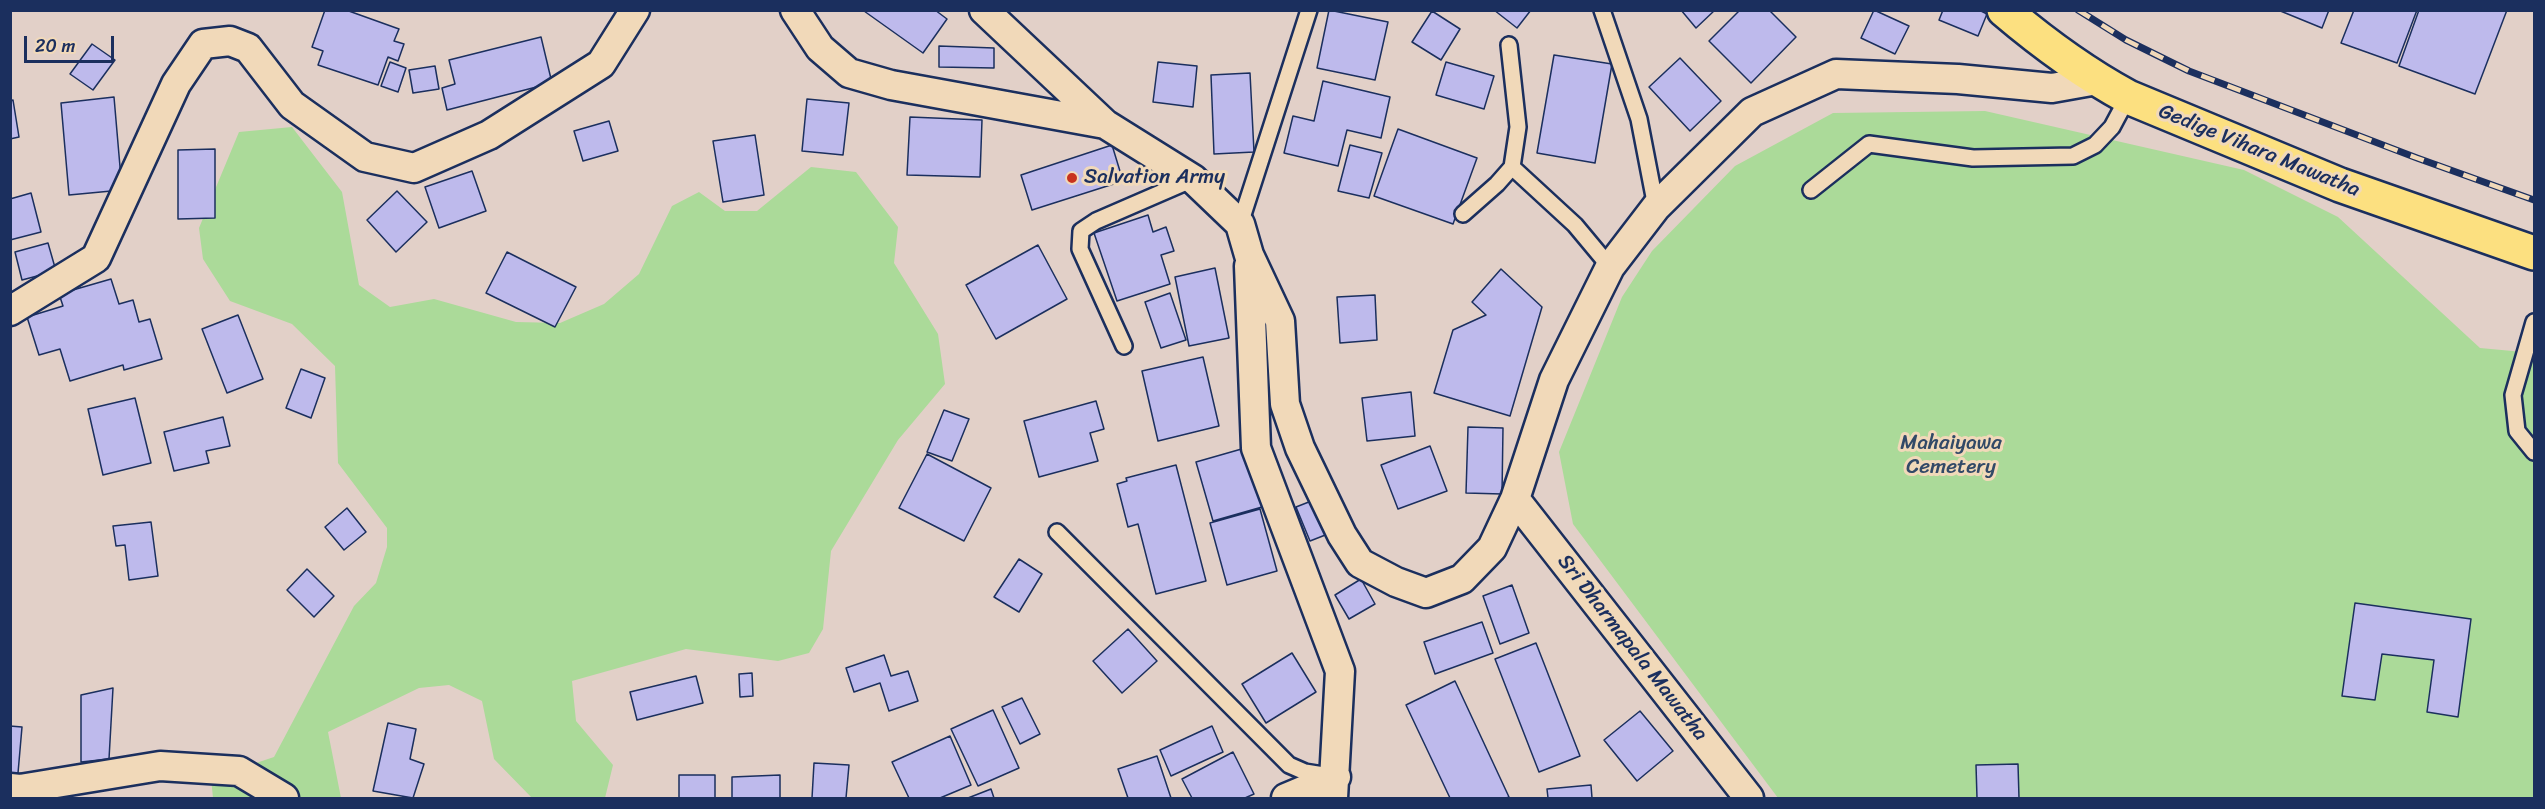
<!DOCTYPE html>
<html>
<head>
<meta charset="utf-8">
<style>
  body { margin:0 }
  #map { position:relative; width:2545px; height:809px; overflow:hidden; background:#e2d0c8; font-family:Sriracha,sans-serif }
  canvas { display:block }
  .frame { position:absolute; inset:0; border:12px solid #1b2f5e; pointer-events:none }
  .scale { position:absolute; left:24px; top:36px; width:90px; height:27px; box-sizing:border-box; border:3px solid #1b2f5e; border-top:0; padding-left:8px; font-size:18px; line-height:21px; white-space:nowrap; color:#1b2f5e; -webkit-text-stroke:4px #f1d9b9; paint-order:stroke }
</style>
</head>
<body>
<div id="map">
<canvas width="2545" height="809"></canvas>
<div class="frame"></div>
<div class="scale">20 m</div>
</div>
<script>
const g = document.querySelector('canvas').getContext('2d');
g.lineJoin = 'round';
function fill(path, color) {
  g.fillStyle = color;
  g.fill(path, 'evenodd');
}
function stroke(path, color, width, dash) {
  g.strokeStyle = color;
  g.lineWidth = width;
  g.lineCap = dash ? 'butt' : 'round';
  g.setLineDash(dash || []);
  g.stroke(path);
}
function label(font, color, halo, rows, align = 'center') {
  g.font = font + ' Sriracha,sans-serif';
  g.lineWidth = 6;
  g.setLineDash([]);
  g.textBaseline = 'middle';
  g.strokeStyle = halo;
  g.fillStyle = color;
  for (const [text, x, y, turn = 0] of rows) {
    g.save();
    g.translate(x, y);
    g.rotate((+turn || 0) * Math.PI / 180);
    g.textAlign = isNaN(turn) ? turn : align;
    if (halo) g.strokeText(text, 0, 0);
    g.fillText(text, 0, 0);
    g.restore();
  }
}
const green = new Path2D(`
  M1985 111 2244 170 2338 217 2480 348 2534 353V798H1778L1573 524 1559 452 1622 297 1652 251 1735 166 1833 113Z
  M292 127 342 192 359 285 390 307 434 299 516 322 560 323 604 304 639 274 672 206 699 192 725 211H757L811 167 856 172 898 227 894 263 938 334 945 384 898 440 831 551 823 629 809 653 778 661 686 649 572 681 576 721 613 765 605 798H532L494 759 482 701 449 685 419 688 328 732 341 798H213L211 778 274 757 354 606 376 583 387 547V528L338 463 335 366 292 324 230 301 203 259 199 228 239 132Z`);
const building = new Path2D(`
  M325 10H346L399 29 394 41 404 44 398 61 388 57 378 85 318 65 323 51 312 47Z
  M935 10 947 19 923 53 864 11Z
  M1329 10 1388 22 1375 80 1317 68Z
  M1494 10H1531L1517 28Z
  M1681 10H1715L1696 28Z
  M1740 10H1769L1796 37 1751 83 1709 41Z
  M1874 10 1909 26 1895 54 1861 38Z
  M1943 10H1979L1987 14 1978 36 1939 20Z
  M2278 10H2329L2322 28Z
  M2354 10H2417L2397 63 2341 43Z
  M2419 10H2507L2475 94 2399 66Z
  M1432 11 1460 29 1441 60 1412 42Z
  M541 37 552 83 447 110 442 88 455 84 449 60Z
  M92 44 115 60 93 90 70 74Z
  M939 46 994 48V68L939 67Z
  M1554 55 1612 64 1595 163 1537 153Z
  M1680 58 1721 101 1690 131 1649 87Z
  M390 62 406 68 398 92 381 86Z
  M1158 62 1197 66 1193 107 1153 102Z
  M1446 62 1494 76 1484 109 1436 95Z
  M435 66 439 89 413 93 409 70Z
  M1250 73 1254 152 1214 154 1211 75Z
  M1323 81 1390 97 1381 138 1347 130 1338 166 1284 153 1293 116 1314 121Z
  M114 97 122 190 69 195 61 103Z
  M807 99 849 103 843 155 802 151Z
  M13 100 19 137 10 139V101Z
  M910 117 982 120 980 177 907 175Z
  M609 121 618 151 583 161 574 131Z
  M1398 129 1477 158 1453 224 1374 196Z
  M755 135 764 195 723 202 713 141Z
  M1112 145 1123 181 1032 210 1021 175Z
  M1350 145 1382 153 1369 198 1338 191Z
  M215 149V218L178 219V150Z
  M472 171 486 211 439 228 425 187Z
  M397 191 427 222 396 252 367 220Z
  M31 193 41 232 10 240V199Z
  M1148 215 1153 232 1166 227 1174 251 1161 255 1170 284 1117 301 1094 233Z
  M48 243 56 271 22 280 15 252Z
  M1038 245 1067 299 996 339 966 285Z
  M507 252 576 287 555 327 486 293Z
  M1215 268 1229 338 1189 346 1175 277Z
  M1501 269 1542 307 1510 416 1434 393 1453 330 1486 315 1472 302Z
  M111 279 119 304 133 300 139 322 150 319 162 359 124 370 123 365 70 381 60 349 39 355 27 317 63 306 59 294Z
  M1170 293 1186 340 1161 348 1145 302Z
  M1375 295 1377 340 1340 343 1337 297Z
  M238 315 263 379 227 393 202 329Z
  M1203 357 1219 426 1158 441 1142 371Z
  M301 369 325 378 311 418 286 408Z
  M1411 392 1415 436 1367 441 1362 398Z
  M135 398 151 463 103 475 88 409Z
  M1096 401 1104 429 1090 433 1098 461 1039 477 1024 421Z
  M944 410 969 419 952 461 927 452Z
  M223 417 230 446 206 451 209 463 174 471 164 432Z
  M1468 427 1503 428 1502 494 1466 493Z
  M1430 446 1447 491 1398 509 1381 465Z
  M1245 448 1262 507 1213 521 1196 462Z
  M927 454 991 488 964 541 899 508Z
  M1176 465 1206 581 1156 594 1138 524 1128 527 1117 484 1127 481 1126 478Z
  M1319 498 1333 532 1310 541 1296 507Z
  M347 508 366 532 344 550 325 527Z
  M1260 509 1277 571 1227 585 1210 523Z
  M151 522 158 576 129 580 125 545 116 546 113 526Z
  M1019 559 1042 574 1019 612 994 597Z
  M307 569 334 596 314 617 287 590Z
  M1361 579 1375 604 1349 619 1335 595Z
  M1512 585 1529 633 1500 644 1483 596Z
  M2355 603 2471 619 2458 717 2427 712 2434 660 2382 654 2375 700 2342 696Z
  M1482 622 1493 653 1435 674 1424 642Z
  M1128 629 1157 661 1122 693 1093 661Z
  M1536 643 1580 756 1539 772 1495 659Z
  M1292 653 1316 692 1266 723 1242 684Z
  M884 655 891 676 908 671 918 701 889 711 880 683 854 692 846 668Z
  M752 673 753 696 740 697 739 674Z
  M696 676 703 703 637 720 630 692Z
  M1455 681 1509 797 1506 798H1450L1406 705Z
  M113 688 109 759 81 762V695Z
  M1022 698 1040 734 1020 744 1002 707Z
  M993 710 1019 768 978 786 951 729Z
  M1640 711 1673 751 1637 781 1604 740Z
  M388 723 416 729 410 759 424 764 413 798 373 791Z
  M10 726 22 727 18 773H10Z
  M1212 726 1223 752 1171 776 1160 750Z
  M950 736 971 785 940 798H909L892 762Z
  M1233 752 1254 794 1245 798H1192L1182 779Z
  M1157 756 1171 798H1128L1118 769Z
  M814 763 849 765 846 798H812Z
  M2018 764 2019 798H1977L1976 765Z
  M679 775H715V798H679Z
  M780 775V798H732V777Z
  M1591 785 1592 798H1548L1547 789Z
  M991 789 994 798H968Z`);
const lane = new Path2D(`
  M1602 10 1639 119 1656 207
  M1509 45 1518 127 1512 167 1575 225 1610 267
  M1811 190 1869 144 1973 158 2073 156 2095 145 2112 127 2128 97
  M1463 214 1497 184 1512 167
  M1240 224 1309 10
  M2534 322 2513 395 2517 431 2534 452
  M1124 346 1080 249 1081 231 1096 221 1193 179
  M1057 532 1289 765 1305 772 1330 776`);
const street = new Path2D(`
  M795 10 820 48 849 73 891 85 1105 124 1193 179 1240 224 1249 255 1280 321 1285 404 1300 448 1342 535 1360 563 1396 582 1426 593 1462 579 1492 548 1515 499 1554 380 1610 267 1656 207 1752 112 1836 74 1958 79 2052 88 2097 80
  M984 10 1105 124
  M1249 266 1256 448 1340 671 1333 798
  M10 311 96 258 176 84 203 44 230 41 248 48 292 105 365 157 414 168 489 135 601 64 635 10
  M1515 499 1749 798
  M10 788 20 789 160 766 239 771 284 798
  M1286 798 1336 777`);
const primary = new Path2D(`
  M2004 10C2044 44 2082 72 2128 97L2340 185 2534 253`);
const rail = new Path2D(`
  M2078 10 2126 40 2189 71 2417 158 2534 200`);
const markers = [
  [1072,178,6,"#c8321e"]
];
const streetNames = [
  ["Gedige Vihara Mawatha",2259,151,22],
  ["Sri Dharmapala Mawatha",1632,648,52]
];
const poiNames = [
  ["Salvation Army",1084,178]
];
const parkNames = [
  ["Mahaiyawa",1951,444],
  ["Cemetery",1951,468]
];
fill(green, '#abda99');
fill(building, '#bebaec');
stroke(building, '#1b2f5e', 1.5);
stroke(lane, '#1b2f5e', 20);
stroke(street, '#1b2f5e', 33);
stroke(primary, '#1b2f5e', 38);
stroke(lane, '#f1d9b9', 15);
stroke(street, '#f1d9b9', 28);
stroke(primary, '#fce080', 33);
stroke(rail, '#1b2f5e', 7);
stroke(rail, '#f1d9b9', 4.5, [14]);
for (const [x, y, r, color] of markers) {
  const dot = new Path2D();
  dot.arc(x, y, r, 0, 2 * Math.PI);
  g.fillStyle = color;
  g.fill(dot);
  stroke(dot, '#f1d9b9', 2);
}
label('21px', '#1b2f5e', '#f1d9b9', streetNames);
label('21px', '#1b2f5e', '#f1d9b9', poiNames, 'left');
label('21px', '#314967', '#f1d9b9', parkNames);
</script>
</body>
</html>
